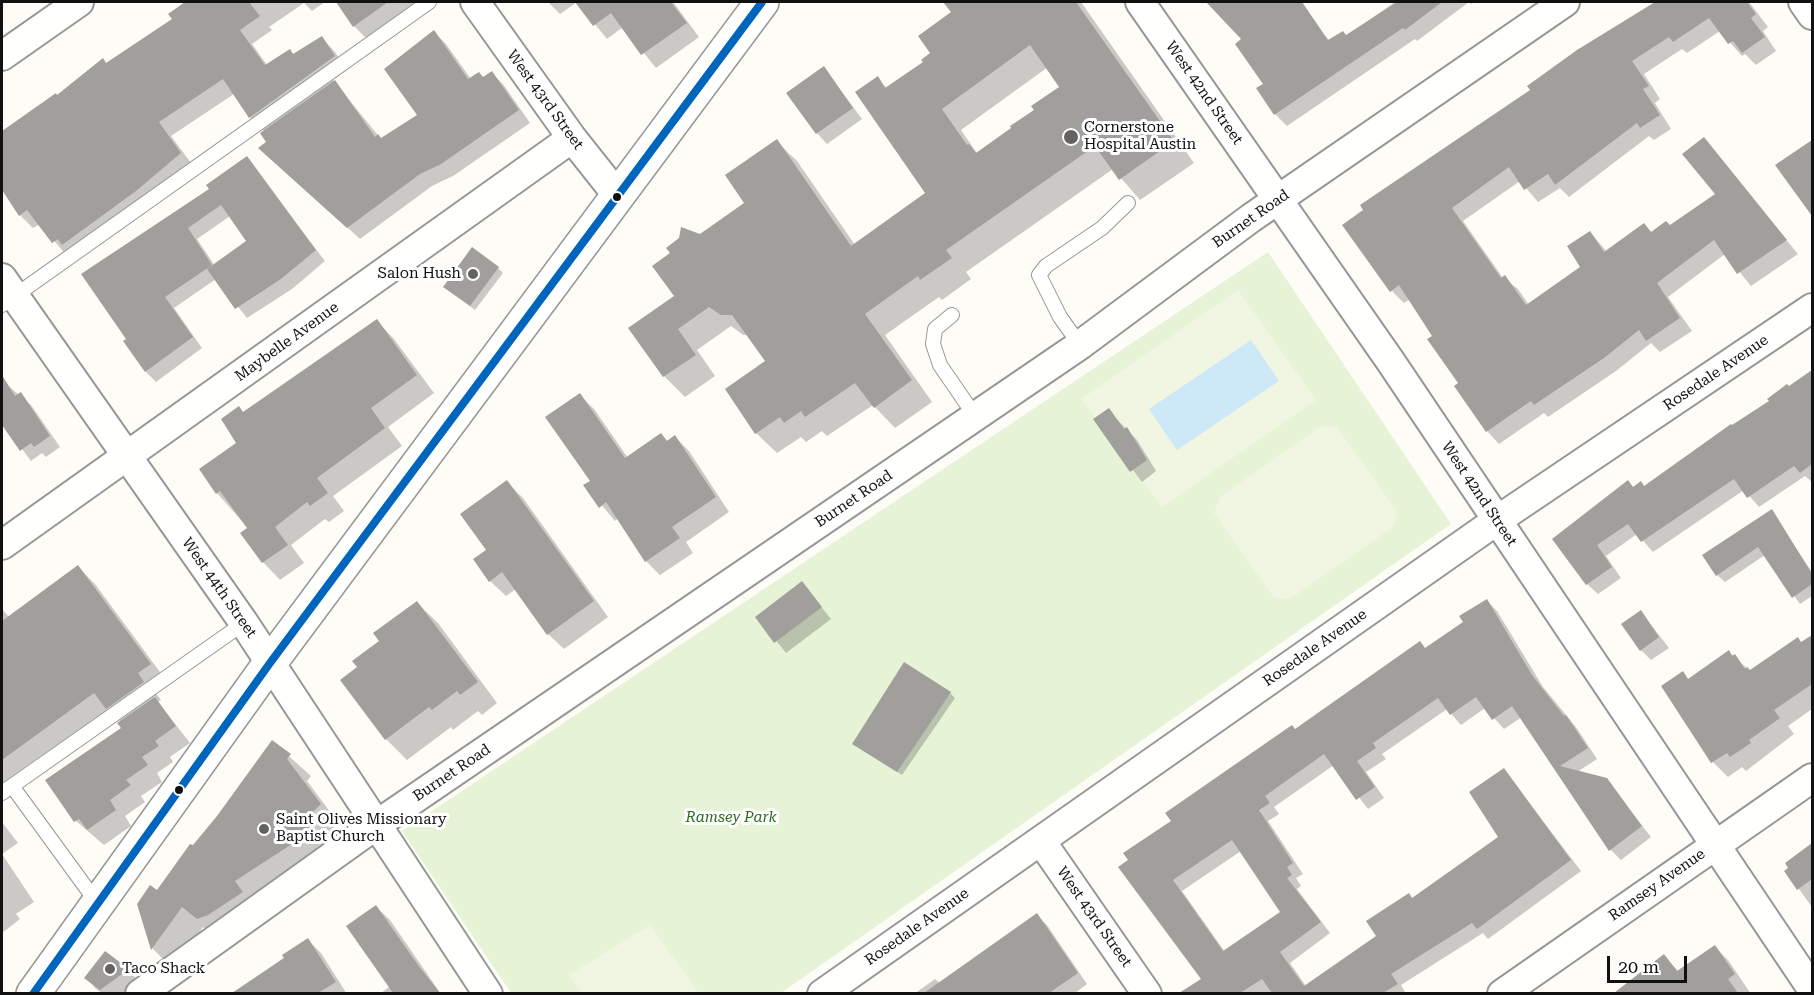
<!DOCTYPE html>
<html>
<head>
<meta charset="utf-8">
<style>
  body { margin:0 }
  #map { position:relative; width:1814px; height:995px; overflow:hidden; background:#fdfcf7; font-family:"Roboto Serif",serif }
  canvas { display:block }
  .frame { position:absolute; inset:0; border:3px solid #111; pointer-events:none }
  .scale { position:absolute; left:1607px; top:956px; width:80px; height:27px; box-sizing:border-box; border:3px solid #111; border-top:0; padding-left:8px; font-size:18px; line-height:21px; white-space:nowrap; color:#111; -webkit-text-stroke:4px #fff; paint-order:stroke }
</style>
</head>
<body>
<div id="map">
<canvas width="1814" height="995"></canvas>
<div class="frame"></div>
<div class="scale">20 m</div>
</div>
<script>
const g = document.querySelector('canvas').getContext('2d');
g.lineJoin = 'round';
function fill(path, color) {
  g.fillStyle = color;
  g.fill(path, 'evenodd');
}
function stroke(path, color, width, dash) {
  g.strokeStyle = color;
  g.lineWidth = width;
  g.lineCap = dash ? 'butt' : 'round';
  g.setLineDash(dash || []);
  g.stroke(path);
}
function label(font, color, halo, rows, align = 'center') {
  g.font = font + ' "Roboto Serif",serif';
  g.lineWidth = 6;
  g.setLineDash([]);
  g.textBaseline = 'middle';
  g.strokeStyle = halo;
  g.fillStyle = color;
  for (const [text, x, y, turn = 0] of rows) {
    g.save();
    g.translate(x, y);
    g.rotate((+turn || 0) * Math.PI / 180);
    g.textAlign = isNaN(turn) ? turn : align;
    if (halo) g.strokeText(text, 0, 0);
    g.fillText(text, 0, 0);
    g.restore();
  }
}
const green = new Path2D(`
  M1268 252 1451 524 781 993H511L402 831Z`);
const pitch = new Path2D(`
  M1238 290 1316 400 1162 507 1081 399Z
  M1321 426 1337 427 1397 511 1393 527 1290 599 1274 598 1214 513 1220 497Z
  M650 925 699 993H582L569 975Z`);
const water = new Path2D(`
  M1251 340 1279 381 1177 450 1149 409Z`);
const shadow = new Path2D(`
  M188 2H325L312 11 304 3 269 27 272 30 252 44 267 65 290 51 295 55 322 38 335 52 347 70 333 80 381 139 420 115 434 32 446 44 471 79 483 78 491 73 503 84 530 123 453 176 432 186 360 239 272 159 265 132 250 117 234 94 171 136 194 167 67 256 40 224 33 228 20 215 2 187V132L174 20 170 14Z
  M337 2H413L415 5 367 39 354 26Z
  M548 2H673L699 37 656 68 623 27 607 39 577 2 560 14Z
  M944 2H1081L1194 163 1140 200 1113 169 966 272 971 279 942 300 939 297 885 335 932 402 895 428 873 405 827 436 822 431 806 442 801 437 777 453 756 433 767 362 748 335H743L731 326 697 350 715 376 685 397 664 376 676 297 701 236 746 203 776 141 797 161 855 245 927 193 877 78 887 88 925 62 932 53 953 12ZM1048 67 1061 87 1014 128 977 153 961 130Z
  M1211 2H1271L1276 7 1284 2H1289L1330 41 1346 36 1395 2H1475L1471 4 1469 2 1417 41 1415 39 1287 126 1275 114 1258 89 1265 84 1243 40Z
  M1658 2 1664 7 1672 2H1749L1768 27 1763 31 1776 51 1756 65 1745 54 1742 56 1720 31 1687 53 1682 49 1644 74 1660 99 1655 103 1671 129 1654 140 1649 136 1569 197 1560 188 1538 202 1520 181 1463 221 1503 278 1518 289 1529 305 1582 267 1590 232 1607 252 1644 225 1652 233 1670 227 1717 194 1703 139 1798 254 1751 286 1725 254 1668 297 1692 331 1660 352 1651 343 1616 371 1548 417 1544 413 1499 444 1487 431 1434 336 1410 299 1404 303 1392 291 1532 91 1578 51Z
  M824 68 862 119 827 144 817 133Z
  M1812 142V213L1778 166Z
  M246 158 325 261 292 289 247 318 216 279 174 308 202 348 156 382 146 372 125 342 128 340 84 275 211 189ZM230 216 248 241 215 266 197 239Z
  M498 268 503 273 475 310 445 287Z
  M377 321 394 339 434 393 388 427 402 446 333 496 344 511 329 522 325 519 291 545 304 563 280 580 263 562 242 533 249 529 217 493 238 444 244 414Z
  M1812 372V482L1805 476 1759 507 1744 490 1653 552 1637 534 1606 556 1621 578 1598 594 1587 584 1554 539 1628 482 1634 488 1644 487Z
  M6 384 31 405 60 447 46 457 42 453 31 461 2 422V388Z
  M580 395 594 409 628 458 675 437 689 451 729 512 686 542 693 553 660 575 646 561 618 518 615 521 585 485 592 481Z
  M1108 410 1137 440 1156 471 1142 482 1095 419Z
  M507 482 523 498 608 617 564 649 548 634 516 589 506 596 490 581 488 550Z
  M1771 511 1812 572V596L1800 604 1765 555 1725 582 1717 575Z
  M78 567 95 584 168 683 155 692 161 700 158 702 190 743 170 757 173 762 157 773 162 782 141 796 145 802 125 816 131 826 104 845 76 821 123 728 121 722 111 712 2 789V609L9 617Z
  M802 583 831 619 786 653 757 617Z
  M1487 601 1497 611 1543 687 1576 727 1597 759 1577 772 1606 780 1651 837 1621 860 1611 850 1522 717 1504 729 1485 708 1461 725 1447 709 1382 754 1386 759 1366 772 1384 798 1368 809 1334 765 1274 807 1279 814 1268 821 1303 874 1296 878 1301 886 1297 889 1330 933 1290 963 1306 986 1378 936 1413 899 1500 837 1504 770 1581 871 1488 939 1483 933 1401 985 1406 994H1203L1197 984 1203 980 1120 867 1173 821 1295 730 1426 649 1465 622ZM1241 851 1282 912 1225 952 1182 891Z
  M417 603 438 623 497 703 482 715 478 711 453 730 451 727 407 760 386 739 342 680 359 667Z
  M1641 612 1669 648 1651 660 1641 650Z
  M1812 637V709L1788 726 1794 734 1746 771 1742 767 1728 777 1713 762 1683 673 1689 680 1729 652 1750 671Z
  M950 693 955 698 902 775 853 743Z
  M273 742 311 776 307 781 340 825 324 841 331 852 219 939 203 927 173 969 153 949 138 904 157 892 219 817Z
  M2 822 18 843 2 854 34 902 16 914 20 919 2 933Z
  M1812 845V907L1786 871 1790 868 1787 863Z
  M376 907 390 920 441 994H380L390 986Z
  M1036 915 1047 925 1087 984 1074 994H914L935 979 941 984Z
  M308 940 321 953 347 994H244L250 989 247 985Z
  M1715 947 1728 960 1751 994H1622L1620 991 1664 956 1679 972Z
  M105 953 128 971 139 981 121 994H103L96 989 86 978Z`);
const building = new Path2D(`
  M185 2H249L260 16 240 30 265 65 290 49 293 54 322 36 335 56 249 118 223 79 159 122 181 153 136 191 62 245 58 239 52 243 27 210 19 216 2 190V131L56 93 57 95 103 58 106 63 172 19 168 14Z
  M336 2H388L353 27Z
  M575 2H671L687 23 641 55 611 13 593 26Z
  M943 2H1076L1174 141 1119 180 1095 146 946 250 952 258 920 280 918 276 865 314 912 380 874 408 855 383 805 417 801 411 784 423 780 417 755 434 725 389 765 361 732 315H721L709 307 678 329 696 355 663 377 628 328 674 296 652 266 670 253 666 248 679 238 681 227 700 234 744 203 725 175 777 139 851 246 925 193 855 92 878 76 885 88 923 62 921 60 930 53 918 36 951 12ZM1030 45 1059 87 1031 106 1034 110 1010 126 1011 128 976 153 969 144 967 145 942 109Z
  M1206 2H1302L1328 40 1343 31 1346 35 1397 2H1442L1405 30 1403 28 1274 115 1256 88 1263 84 1235 44 1241 39Z
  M1655 2H1747L1756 14 1751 18 1765 37 1742 53 1733 41 1728 44 1709 18 1673 42 1669 37 1632 61 1649 86 1643 89 1660 115 1640 128 1637 123 1555 185 1548 174 1524 190 1509 167 1452 208 1501 278 1505 275 1526 305 1580 267 1567 246 1590 231 1604 252 1644 223 1651 232 1666 221 1670 225 1715 194 1682 154 1704 137 1787 240 1737 274 1714 240 1657 283 1680 318 1646 341 1639 330 1604 358 1534 405 1531 401 1486 432 1454 386 1458 383 1427 339 1432 336 1399 285 1390 292 1342 225 1363 210 1360 205 1530 90 1527 86 1577 50Z
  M434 30 468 79 479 72 483 77 492 71 519 110 441 164 420 174 347 228 258 148 266 142 260 133 335 80 375 137 378 134 381 138 417 115 384 69Z
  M824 66 853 108 816 134 786 93Z
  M1812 140V216L1775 165Z
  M247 156 316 250 281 279 235 309 207 269 246 241 221 205 188 228 212 265 165 297 193 337 145 372 123 341 126 339 81 274 209 189 206 185Z
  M472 247 499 267 470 306 443 287Z
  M377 319 417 375 371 408 385 428 317 478 328 493 310 506 307 502 275 527 288 545 262 563 240 533 247 528 220 491 216 494 199 469 236 443 221 419 239 406 243 412Z
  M1812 370V464L1800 473 1794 466 1747 498 1734 479 1641 542 1628 524 1597 545 1612 567 1586 585 1552 539 1628 480 1633 487 1641 481 1644 486 1731 424 1732 425 1769 401 1767 399 1787 384 1789 386Z
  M2 375 15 396 21 392 50 436 34 447 31 443 20 451 2 425Z
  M580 393 625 458 661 433 667 441 675 435 716 497 672 527 680 538 645 562 606 502 599 508 583 485 590 481 545 417Z
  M1109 408 1124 429 1127 427 1147 460 1130 472 1093 419Z
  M507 480 594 601 547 635 502 572 489 582 473 559 486 550 460 514Z
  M1772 509 1812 574V584L1792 598 1758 547 1716 576 1702 555Z
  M78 565 151 664 138 673 144 682 106 709 94 693 2 760V621Z
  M802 581 822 607 774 643 755 617Z
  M1487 599 1532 675 1564 716 1566 715 1588 748 1560 766 1607 778 1642 826 1609 851 1512 706 1492 720 1476 697 1450 715 1438 698 1373 743 1376 748 1357 761 1375 787 1356 800 1324 754 1265 796 1270 803 1259 810 1293 863 1287 867 1292 875 1287 878 1321 922 1280 952 1304 986 1376 936 1366 921 1409 893 1412 898 1498 837 1469 792 1504 768 1571 860 1477 929 1472 923 1391 974 1398 984 1383 993H1272L1262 979 1240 993H1179L1201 979 1118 867 1128 860 1123 853 1171 821 1165 813 1240 761 1292 725 1295 729 1420 641 1425 648 1463 622 1459 616ZM1232 840 1280 912 1223 951 1173 880Z
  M417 601 478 682 460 695 457 691 432 710 429 707 385 740 340 680 357 667 352 661 379 641 373 633Z
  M1641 610 1659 637 1640 651 1621 624Z
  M1812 635V684L1774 710 1780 718 1749 740 1751 743 1730 757 1727 753 1711 763 1661 686 1683 671 1688 679 1729 650 1732 656 1735 654 1745 669 1747 667 1750 670 1798 637 1801 642Z
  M904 662 951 692 897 772 852 744Z
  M155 697 176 726 155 741 159 746 142 757 148 765 126 780 131 785 110 800 116 810 87 830 79 819 74 822 45 780 121 728 117 723Z
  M272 740 291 754 287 759 321 804 304 820 312 831 235 881 243 892 208 915 197 919 182 907 151 950 137 904 150 885 157 890 190 844 193 845 217 816Z
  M1812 843V879L1797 890 1784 871 1788 868 1785 863Z
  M376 905 418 965 440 993H393L346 926Z
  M1037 913 1078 973 1049 993H924Z
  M308 938 336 982 318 993H232L284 958 282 955Z
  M1715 945 1735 974 1728 979 1738 993H1614L1664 954 1677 971Z
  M105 951 129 969 100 990 84 978Z`);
const service = new Path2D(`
  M2 305 429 2
  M952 315 935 329 933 344 940 365 975 416
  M1080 345 1060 317 1039 275 1046 266 1102 228 1128 203
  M12 786 98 904
  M2 793 244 623`);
const minor = new Path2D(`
  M475 2 572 138 618 196
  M1140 2 1391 362 1812 989
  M1803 2 1812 15
  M2 56 79 2
  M2 278 244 623 488 994
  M2 545 572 138
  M1041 841 1147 994
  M140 994 376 825 1080 345 1251 218 1565 2
  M822 994 1496 521 1812 308
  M1502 994 1812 778`);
const tertiary = new Path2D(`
  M33 994 270 663 762 2`);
const bus1 = new Path2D(`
  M33 994 270 663 762 2`);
const markers = [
  [1071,137,8,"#646362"],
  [617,197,5,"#111"],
  [473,274,6,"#646362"],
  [179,790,5,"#111"],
  [264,829,6,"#646362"],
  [110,969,6,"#646362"]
];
const streetNames = [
  ["West 42nd Street",1204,93,55],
  ["West 43rd Street",545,100,54],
  ["Burnet Road",1251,219,-35],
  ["Maybelle Avenue",287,342,-36],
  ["Rosedale Avenue",1716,373,-34],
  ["West 42nd Street",1479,494,56],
  ["Burnet Road",854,499,-34],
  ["West 44th Street",219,588,55],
  ["Rosedale Avenue",1315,648,-35],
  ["Burnet Road",452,773,-34],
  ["Ramsey Avenue",1657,885,-35],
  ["West 43rd Street",1094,917,55],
  ["Rosedale Avenue",917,927,-35]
];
const poiNames = [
  ["Cornerstone",1084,128],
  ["Hospital Austin",1084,145],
  ["Salon Hush",461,274,"right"],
  ["Saint Olives Missionary",276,820],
  ["Baptist Church",276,837],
  ["Taco Shack",122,969]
];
const parkNames = [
  ["Ramsey Park",731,818]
];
fill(green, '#e7f3d7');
fill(pitch, '#f0f6e1');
fill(water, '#cde8f7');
fill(shadow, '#0003');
fill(building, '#a19f9c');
stroke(service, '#979795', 16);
stroke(minor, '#979795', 32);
stroke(tertiary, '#979795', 36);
stroke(service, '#fffffe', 14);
stroke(minor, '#fffffe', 28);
stroke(tertiary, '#fffffe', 33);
stroke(bus1, '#0065bd', 8);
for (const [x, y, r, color] of markers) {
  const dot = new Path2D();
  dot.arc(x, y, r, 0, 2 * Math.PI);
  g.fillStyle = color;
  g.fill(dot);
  stroke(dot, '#fff', 2);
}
label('15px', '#111', '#fff', streetNames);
label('15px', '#111', '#fff', poiNames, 'left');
label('italic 15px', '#2f6b1f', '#fff', parkNames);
</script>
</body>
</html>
